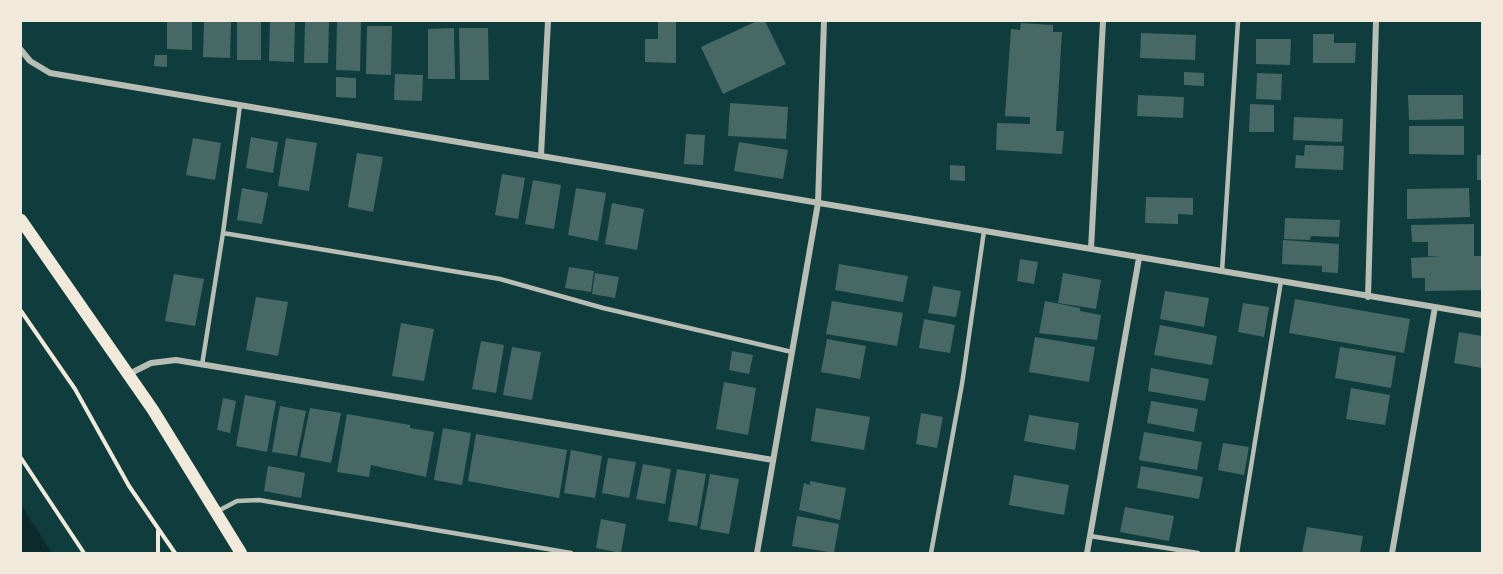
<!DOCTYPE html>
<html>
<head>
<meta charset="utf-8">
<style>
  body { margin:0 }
  #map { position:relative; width:1503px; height:574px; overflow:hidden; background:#0f3d3e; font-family:"Public Sans",sans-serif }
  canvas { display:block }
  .frame { position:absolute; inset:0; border:22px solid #f1e9da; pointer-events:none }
</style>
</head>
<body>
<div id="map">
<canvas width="1503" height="574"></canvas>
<div class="frame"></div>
</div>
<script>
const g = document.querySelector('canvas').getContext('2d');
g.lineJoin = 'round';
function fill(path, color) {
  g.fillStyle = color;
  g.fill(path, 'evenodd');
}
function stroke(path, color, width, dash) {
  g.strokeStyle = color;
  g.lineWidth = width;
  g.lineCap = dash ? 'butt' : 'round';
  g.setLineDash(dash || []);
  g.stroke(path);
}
const water = new Path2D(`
  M21 505 52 553H21Z`);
const building = new Path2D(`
  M167 21H192V50L167 49Z
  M204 21H231L230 58 203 57Z
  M237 21H261V60H237Z
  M270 21H295L294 62 269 61Z
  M305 21H329L328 63H304Z
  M337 21H361L360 71 336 70Z
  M658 21H676V63L645 62V39H658Z
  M757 21H765L786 64 723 94 701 47Z
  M1021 23 1053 25V32H1062L1056 131H1064L1062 154 996 150 997 123 1030 124V117L1005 116 1011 29 1020 30Z
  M367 26H392L391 75 366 74Z
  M454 28 455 79H428V29Z
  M459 28H488L489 80H460Z
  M1141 33 1196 35 1195 60 1140 58Z
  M1313 34H1334V43H1356L1355 63H1313Z
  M1256 39H1291L1290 65 1256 64Z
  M155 55H167V67L154 66Z
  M1184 72 1204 73V86L1184 85Z
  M1257 73 1282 74 1281 100 1256 99Z
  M395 74 423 75 422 101 394 100Z
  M336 77 356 78V98L336 97Z
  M1138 95 1184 97 1183 118 1137 116Z
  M1408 95H1463V119L1409 120Z
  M730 103 788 107 786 139 728 136Z
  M1250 104 1274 105V132H1249Z
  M1294 117 1343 119 1342 142 1293 140Z
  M1409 126H1464V155L1409 154Z
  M686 134 705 135 703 165 684 164Z
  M251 137 278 142 273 173 246 168Z
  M193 138 221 143 215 180 186 175Z
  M286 138 317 143 309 191 278 186Z
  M739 142 788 150 783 179 734 171Z
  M1305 145 1344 146 1343 170 1295 168 1296 155 1304 156Z
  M357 153 383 157 373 212 348 207Z
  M1477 155H1482V180H1477Z
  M950 165 965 166V181L950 180Z
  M502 174 525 178 518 219 495 215Z
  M533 180 561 185 554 229 525 224Z
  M242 188 268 193 262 224 237 220Z
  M576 188 606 193 598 241 568 235Z
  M1469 188 1470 217 1407 219V189Z
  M1146 197 1193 198V215L1178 214V224L1145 223Z
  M612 203 644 209 637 250 605 244Z
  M1285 218 1340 220 1339 237 1311 236 1310 240 1284 239Z
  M1474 224V256H1482V290L1425 291V278H1412L1411 258 1442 256H1428V242H1412L1411 225Z
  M1283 240 1339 244 1338 273 1322 272V266L1282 264Z
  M1020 259 1038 262 1034 284 1017 281Z
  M839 264 908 276 903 302 835 290Z
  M569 267 594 271 591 292 565 288Z
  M595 273 619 277 615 298 592 294Z
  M1063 273 1101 280 1096 309 1058 303Z
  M174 274 204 279 195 326 165 321Z
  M933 286 961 291 956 317 928 313Z
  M1165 291 1209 298 1204 327 1160 319Z
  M256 297 288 302 278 356 246 350Z
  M1295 299 1410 319 1404 353 1289 333Z
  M832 301 903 313 897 346 826 334Z
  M1045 301 1080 308V311L1101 315 1097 340 1039 333Z
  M1243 303 1269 307 1264 337 1238 332Z
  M924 319 955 325 950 353 919 348Z
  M401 323 434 329 424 381 392 376Z
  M1160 325 1217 336 1212 365 1154 355Z
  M1459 332 1482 336V368L1454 363Z
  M1035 337 1095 347 1089 382 1029 372Z
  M827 339 866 346 860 379 821 372Z
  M481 341 504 345 496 393 472 389Z
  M512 347 541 352 532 400 503 395Z
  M1340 347 1396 356 1391 388 1335 378Z
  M732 351 753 355 749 374 729 370Z
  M1151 368 1209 379 1205 401 1148 391Z
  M724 382 756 388 748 435 716 429Z
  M1351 388 1390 395 1385 425 1346 419Z
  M245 395 276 401 267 452 236 446Z
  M223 398 236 401 230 433 217 430Z
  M1151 401 1198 409 1194 432 1147 423Z
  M280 406 306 411 297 456 272 452Z
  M310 408 341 413 331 463 300 457Z
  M816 408 870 417 864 450 811 441Z
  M921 413 943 417 937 448 916 444Z
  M347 414 410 425V428L434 432 426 477 371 465 369 477 337 472Z
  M1029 415 1079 423 1075 450 1024 441Z
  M443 428 471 433 462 485 434 480Z
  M1144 432 1202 442 1197 470 1139 460Z
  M476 434 567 450 559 498 468 481Z
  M1223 443 1249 447 1244 475 1218 470Z
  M571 450 602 456 595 498 564 493Z
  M608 458 636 462 629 498 602 493Z
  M643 464 671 469 665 504 636 499Z
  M268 466 305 473 301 498 264 491Z
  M1141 466 1203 477 1199 499 1137 488Z
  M677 469 706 474 697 526 668 521Z
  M710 474 739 479 729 534 700 529Z
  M1014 475 1069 485 1064 515 1009 505Z
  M810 481 846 488 840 520 799 510 804 483 810 485Z
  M1125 507 1174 516 1169 541 1120 532Z
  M797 516 839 524 834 553 792 546Z
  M601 519 626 524 621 553 596 548Z
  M1307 527 1363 536 1360 553H1302Z`);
const path = new Path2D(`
  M21 311 75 389 129 486 175 553
  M21 458 84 553
  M158 553V530`);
const service = new Path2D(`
  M240 105 223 233 500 279 603 308 792 352
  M1222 271 1238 21
  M202 365 223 233
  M218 511 237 501 259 500 571 553
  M1090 536 1198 553
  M931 553 962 384 984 231
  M1237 553 1281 281`);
const minor = new Path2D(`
  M21 50 30 61 50 73 1482 315
  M541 155 548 21
  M1091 249 1103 21
  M1368 297 1376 21
  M129 374 151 363 176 360 773 460
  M757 553 818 203 824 21
  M1087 553 1139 258
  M1392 553 1435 307`);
const secondary = new Path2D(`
  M21 220 153 410 241 553`);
fill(water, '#0a2a2b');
fill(building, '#486865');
stroke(path, '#f1e9da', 4);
stroke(service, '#b8beb3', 4.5);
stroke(minor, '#b8beb3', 6);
stroke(secondary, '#f1e9da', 12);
</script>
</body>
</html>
